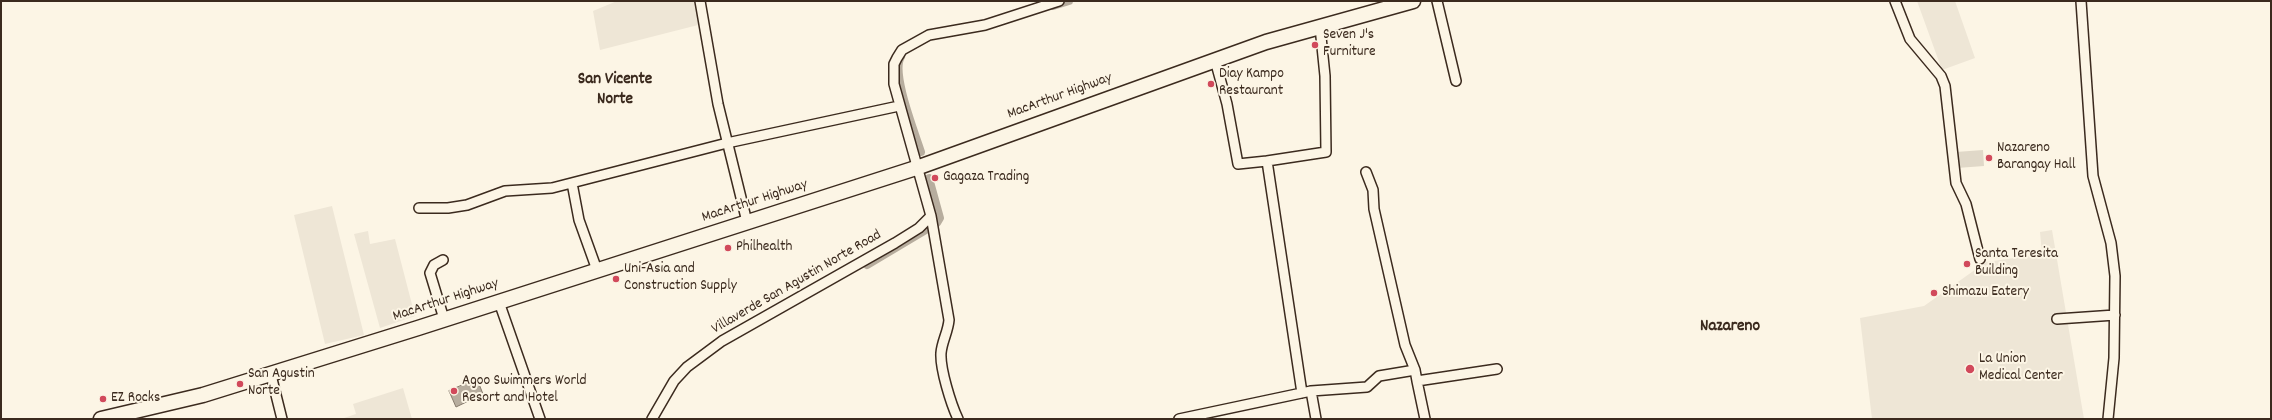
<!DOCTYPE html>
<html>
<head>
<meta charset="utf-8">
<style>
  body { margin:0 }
  #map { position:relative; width:2272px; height:420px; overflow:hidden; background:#fcf5e5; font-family:Dekko,sans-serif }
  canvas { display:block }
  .frame { position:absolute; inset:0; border:2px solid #3b2a1e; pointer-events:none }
</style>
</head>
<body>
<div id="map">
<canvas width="2272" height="420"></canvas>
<div class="frame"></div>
</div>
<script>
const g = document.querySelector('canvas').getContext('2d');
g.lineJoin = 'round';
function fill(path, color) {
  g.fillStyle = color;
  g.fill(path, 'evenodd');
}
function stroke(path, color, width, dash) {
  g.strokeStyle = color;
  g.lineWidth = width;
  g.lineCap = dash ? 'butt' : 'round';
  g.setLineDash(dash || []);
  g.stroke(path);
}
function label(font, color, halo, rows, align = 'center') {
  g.font = font + ' Dekko,sans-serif';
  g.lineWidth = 4;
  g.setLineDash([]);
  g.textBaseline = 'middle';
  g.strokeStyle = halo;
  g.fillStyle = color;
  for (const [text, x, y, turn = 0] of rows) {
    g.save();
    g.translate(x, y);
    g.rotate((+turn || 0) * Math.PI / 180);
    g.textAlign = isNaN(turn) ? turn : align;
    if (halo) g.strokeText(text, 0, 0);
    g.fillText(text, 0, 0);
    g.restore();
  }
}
const built = new Path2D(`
  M617 1H698L702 24 600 50 593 11Z
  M1917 1H1955L1975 58 1942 70Z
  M332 206 364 335 325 344 294 215Z
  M2052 230 2084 419H1872L1860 318 1924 306 1986 262 2042 254 2040 232Z
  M368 231 370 244 395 239 415 316 380 328 354 234Z
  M403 388 412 419H341L356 414 353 404Z`);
const green = new Path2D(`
  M1983 150 1984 166 1957 168 1956 152Z`);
const water = new Path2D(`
  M477 379 483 394 456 407 449 391Z`);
const canal = new Path2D(`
  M1053 6 1069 1
  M901 57C891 73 915 133 921 152
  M929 178 940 218 937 223
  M867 265 929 228`);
const minor = new Path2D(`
  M700 1 718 104 747 222
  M1437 1 1456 81
  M1895 1 1910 39 1941 76 1945 86 1956 183 1966 204 1980 259
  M2081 1 2093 176 2111 243 2115 276 2114 358 2108 419
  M1215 60 1227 104 1238 164 1267 161
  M1366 172 1373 190 1374 209 1405 345 1415 370
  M572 183 579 220 597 270
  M419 208H448L467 205 505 191 552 188 727 143 899 106
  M931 216 949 320C948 332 942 341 941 353 940 369 951 404 958 419
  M443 260 434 265 430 273 444 319
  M499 302 540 419
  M2057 319 2115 315
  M271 375 282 419
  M1417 381 1425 419
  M1311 391 1316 419
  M1302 393 1267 161 1326 152 1325 76 1320 27
  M652 419 674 381 687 367 722 341 895 243 919 228 931 216 894 84V64L897 58 902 50 929 35 985 25 1059 1
  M1179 419 1311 391 1367 387 1379 376 1415 370 1417 381 1497 369`);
const highway = new Path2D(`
  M101 419 203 395 418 328 919 167 1266 42 1413 1`);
const markers = [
  [1315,45,4,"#d1495b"],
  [1211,84,4,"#d1495b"],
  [1989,158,4,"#d1495b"],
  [935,178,4,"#d1495b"],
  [728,248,4,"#d1495b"],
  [1967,264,4,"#d1495b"],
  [616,279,4,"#d1495b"],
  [1934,293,4,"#d1495b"],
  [1970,369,5,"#d1495b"],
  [240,384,4,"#d1495b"],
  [454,391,4,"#d1495b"],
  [103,399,4,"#d1495b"]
];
const poiNames = [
  ["Seven J's",1323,36],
  ["Furniture",1323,53],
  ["Diay Kampo",1219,75],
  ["Restaurant",1219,92],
  ["Nazareno",1997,149],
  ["Barangay Hall",1997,166],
  ["Gagaza Trading",943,178],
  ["Philhealth",736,248],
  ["Santa Teresita",1975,255],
  ["Building",1975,272],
  ["Uni-Asia and",624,270],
  ["Construction Supply",624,287],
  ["Shimazu Eatery",1942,293],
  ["La Union",1979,360],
  ["Medical Center",1979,377],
  ["San Agustin",248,375],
  ["Norte",248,392],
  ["Agoo Swimmers World",462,382],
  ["Resort and Hotel",462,399],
  ["EZ Rocks",111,399]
];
const streetNames = [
  ["MacArthur Highway",1060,97,-20],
  ["MacArthur Highway",755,202,-18],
  ["Villaverde San Agustin Norte Road",797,283,-30],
  ["MacArthur Highway",446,301,-18]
];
const quarterNames = [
  ["San Vicente",615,81],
  ["Norte",615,101],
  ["Nazareno",1730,328]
];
fill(built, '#eee6d6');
fill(green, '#e0d8c8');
fill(water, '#b7ad9e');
stroke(water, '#85796b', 1);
stroke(canal, '#b7ad9e', 8);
stroke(minor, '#3b2a1e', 12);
stroke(highway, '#3b2a1e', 17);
stroke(minor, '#fcf5e5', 9);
stroke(highway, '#fcf5e5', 14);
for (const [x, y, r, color] of markers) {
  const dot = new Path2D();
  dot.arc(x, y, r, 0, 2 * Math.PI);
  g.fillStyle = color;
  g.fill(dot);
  stroke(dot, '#fcf5e5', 1.5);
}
label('15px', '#3b2a1e', '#fcf5e5', poiNames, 'left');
label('15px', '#3b2a1e', '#fcf5e5', streetNames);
label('bold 17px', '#3b2a1e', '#fcf5e5', quarterNames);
</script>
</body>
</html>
